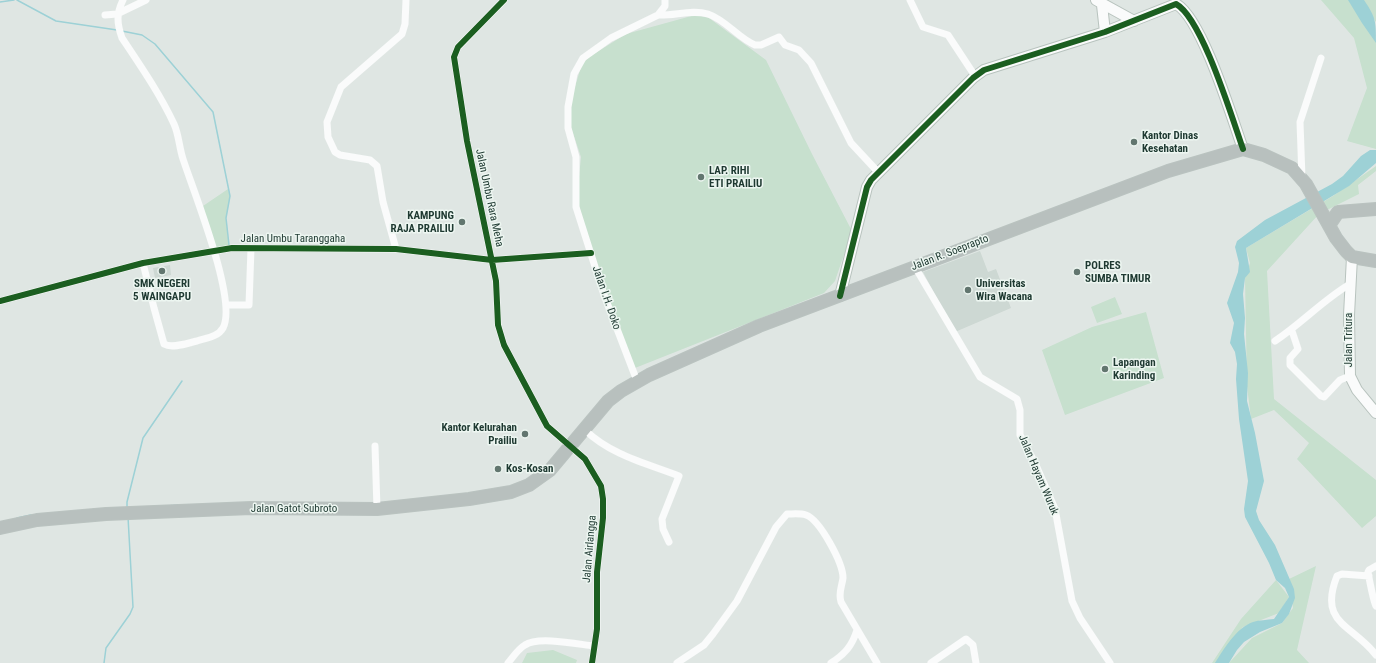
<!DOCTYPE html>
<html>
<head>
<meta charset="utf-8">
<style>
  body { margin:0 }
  canvas { display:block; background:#dfe6e3 }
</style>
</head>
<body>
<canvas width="1376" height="663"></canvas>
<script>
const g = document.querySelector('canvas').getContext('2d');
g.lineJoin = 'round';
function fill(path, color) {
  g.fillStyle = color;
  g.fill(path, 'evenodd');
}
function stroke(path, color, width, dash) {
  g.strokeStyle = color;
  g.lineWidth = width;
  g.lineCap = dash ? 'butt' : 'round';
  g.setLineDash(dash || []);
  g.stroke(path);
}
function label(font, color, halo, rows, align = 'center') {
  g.font = font + ' "Roboto Condensed",sans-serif';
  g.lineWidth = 3;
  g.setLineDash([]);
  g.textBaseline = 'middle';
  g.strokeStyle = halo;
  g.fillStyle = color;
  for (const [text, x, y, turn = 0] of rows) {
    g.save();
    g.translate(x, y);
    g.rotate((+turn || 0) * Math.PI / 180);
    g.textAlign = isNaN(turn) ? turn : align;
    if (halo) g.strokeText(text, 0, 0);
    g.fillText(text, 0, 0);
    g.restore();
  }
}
const built = new Path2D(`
  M980 251 988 272 996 269 1011 308 955 332 923 272Z
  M170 265 171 275 155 278 153 268Z`);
const green = new Path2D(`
  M1321 0H1349L1376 42V149L1347 141 1367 88 1354 38Z
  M1361 0H1376V22Z
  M695 15 709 18 766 60 812 154 852 231 835 281 824 293 635 368 608 296 584 225 577 197 581 157 569 121 573 93 582 64 589 57 626 34Z
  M1376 166V171L1358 185 1359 194 1319 214 1267 271 1274 399 1376 480V516L1362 528 1297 459 1309 443 1274 410 1251 419 1247 386 1245 278 1250 263 1246 248 1333 196Z
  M228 189 230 196 226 219 229 248 215 251 203 206Z
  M1115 297 1122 314 1097 323 1091 307Z
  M1146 312 1164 378 1065 415 1042 350 1092 327Z
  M1316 566 1297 650 1309 663H1229L1252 638 1282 623 1293 608 1289 579Z
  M1276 580 1289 597 1279 613 1243 627 1216 663H1212L1241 619Z
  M553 650 577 660 576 663H522L527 653Z`);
const water = new Path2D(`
  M1348 0H1364C1376 18 1376 21 1376 43L1362 23Z
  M1370 150H1376V163L1349 186 1246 248 1250 272 1245 278 1243 294 1245 318 1244 334 1248 373 1247 401 1255 433 1264 481 1256 511 1259 520 1275 545 1294 589 1295 598 1289 614 1282 623 1260 632 1244 642 1237 650 1229 663H1215C1224 649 1236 628 1253 622 1259 620 1267 620 1274 619L1289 597 1285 588 1276 580 1269 563 1245 517 1244 509 1248 481 1239 419 1236 379 1237 364 1235 352 1230 343 1234 323 1227 303 1238 272 1239 263 1235 247 1237 241 1265 220 1332 184 1343 176 1361 156Z`);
const stream = new Path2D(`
  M17 0 56 21 117 30
  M0 2 14 0
  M122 31 142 35 155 44 213 112 230 196 226 218 229 245
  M164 506 184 505
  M127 508V502L143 438 182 381
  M17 518 31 515
  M104 663 106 648 130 614 133 607 128 517`);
const street = new Path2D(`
  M123 0C116 14 117 24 122 38 140 65 160 94 174 124 179 135 179 147 183 159 193 190 238 301 223 328 218 337 206 338 197 341 188 343 172 349 164 344L154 308 143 263
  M504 0 458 47 454 57 467 141 496 281 498 325 504 345 547 426 585 459 601 486 603 499V518L597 572V629L592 663
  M910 0 923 27 948 35 975 76
  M105 15 117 14 146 0
  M658 15C674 16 692 9 708 14 726 20 738 38 755 45H761L779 37 785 45 799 50 811 63 851 143 878 172
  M1302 178 1300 122 1321 58
  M396 249 383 202 377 166 370 160 340 155 335 152 328 137 327 122 341 87 402 34 405 24 406 0
  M915 267 980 377 1017 399 1020 410V435L1035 463 1055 509 1072 601 1080 618 1110 663
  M0 301 143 263 232 248 396 249 492 260 591 253
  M226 305H249L251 248
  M1292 331 1298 349 1290 358V365L1321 396 1324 397 1340 380 1350 376
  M1275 341C1302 323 1323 300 1350 284
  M637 381 604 295 576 207V157L568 128V107L574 74 583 58 611 38 658 15 665 6V0
  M585 430C611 455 645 463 679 476L662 519 663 529 669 542
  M375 446 377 509
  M1376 566 1369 570 1368 572C1369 578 1374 604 1376 606
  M1369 576 1342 574 1337 576C1318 624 1352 624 1376 655
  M508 663C513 657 518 649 525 645 538 636 577 644 593 646
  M677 663 704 645 713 634 737 601 776 527 787 514C793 514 800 513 806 515 820 520 843 563 843 578 842 586 838 593 841 602L877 663
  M831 663C845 654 852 646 857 630
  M931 663 966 639 973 645 976 663`);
const secondary = new Path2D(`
  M1096 0 1134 21
  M1102 5 1105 32
  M1352 257 1349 315 1350 376 1357 390 1376 413
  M840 296 867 187 871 180 973 78 984 70 1105 32 1176 4C1202 18 1232 118 1243 149`);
const highway = new Path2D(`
  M1330 224 1338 212 1376 209
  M0 528 37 520 106 514 251 508 377 509 469 499 511 492 529 485 550 470 608 401 621 391 649 375 759 326 915 267 1168 171 1243 149 1264 155 1292 168 1306 184 1336 238 1346 251 1352 257 1376 261`);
const cycleway = new Path2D(`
  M504 0 458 47 454 57 467 141 496 281 498 325 504 345 547 426 585 459 601 486 603 499V518L597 572V629L592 663
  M840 296 867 187 871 180 973 78 984 70 1105 32 1176 4C1202 18 1232 118 1243 149
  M0 301 143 263 232 248 396 249 492 260 591 253`);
const markers = [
  [1134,142,4,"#62766f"],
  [701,177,4,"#62766f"],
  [462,222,4,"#62766f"],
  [162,271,4,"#62766f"],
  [1077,272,4,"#62766f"],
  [968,290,4,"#62766f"],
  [1105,369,4,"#62766f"],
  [525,434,4,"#62766f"],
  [498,469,4,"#62766f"]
];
const poiNames = [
  ["Kantor Dinas",1142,136],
  ["Kesehatan",1142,149],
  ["LAP. RIHI",709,171],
  ["ETI PRAILIU",709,184],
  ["KAMPUNG",454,216,"right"],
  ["RAJA PRAILIU",454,229,"right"],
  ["POLRES",1085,266],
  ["SUMBA TIMUR",1085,279],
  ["SMK NEGERI",162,284,"center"],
  ["5 WAINGAPU",162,297,"center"],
  ["Universitas",976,284],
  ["Wira Wacana",976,297],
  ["Lapangan",1113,363],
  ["Karinding",1113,376],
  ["Kantor Kelurahan",517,428,"right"],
  ["Prailiu",517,441,"right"],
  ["Kos-Kosan",506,469]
];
const streetNames = [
  ["Jalan Umbu Rara Meha",489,198,78],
  ["Jalan Umbu Taranggaha",293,239],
  ["Jalan R. Soeprapto",950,253,-21],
  ["Jalan I.H. Doko",606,298,71],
  ["Jalan Tritura",1349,340,-90],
  ["Jalan Hayam Wuruk",1038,475,67],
  ["Jalan Gatot Subroto",294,509],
  ["Jalan Airlangga",590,549,-85]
];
fill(built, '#cdd8d3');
fill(green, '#c7e0ce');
fill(water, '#9dd1d6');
stroke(stream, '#9dd1d6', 1.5);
stroke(secondary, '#b8c3be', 12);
stroke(highway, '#bac3c0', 14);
stroke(street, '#fafbfb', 7);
stroke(secondary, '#fafbfb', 10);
stroke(highway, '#b8c0be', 12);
stroke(cycleway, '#1b5e20', 6);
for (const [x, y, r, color] of markers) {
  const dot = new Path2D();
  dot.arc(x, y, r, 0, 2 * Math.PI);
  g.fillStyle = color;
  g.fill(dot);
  stroke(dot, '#edf6f1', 1.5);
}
label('bold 11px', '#1e3931', '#edf6f1', poiNames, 'left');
label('11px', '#1e3931', '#edf6f1', streetNames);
</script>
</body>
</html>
